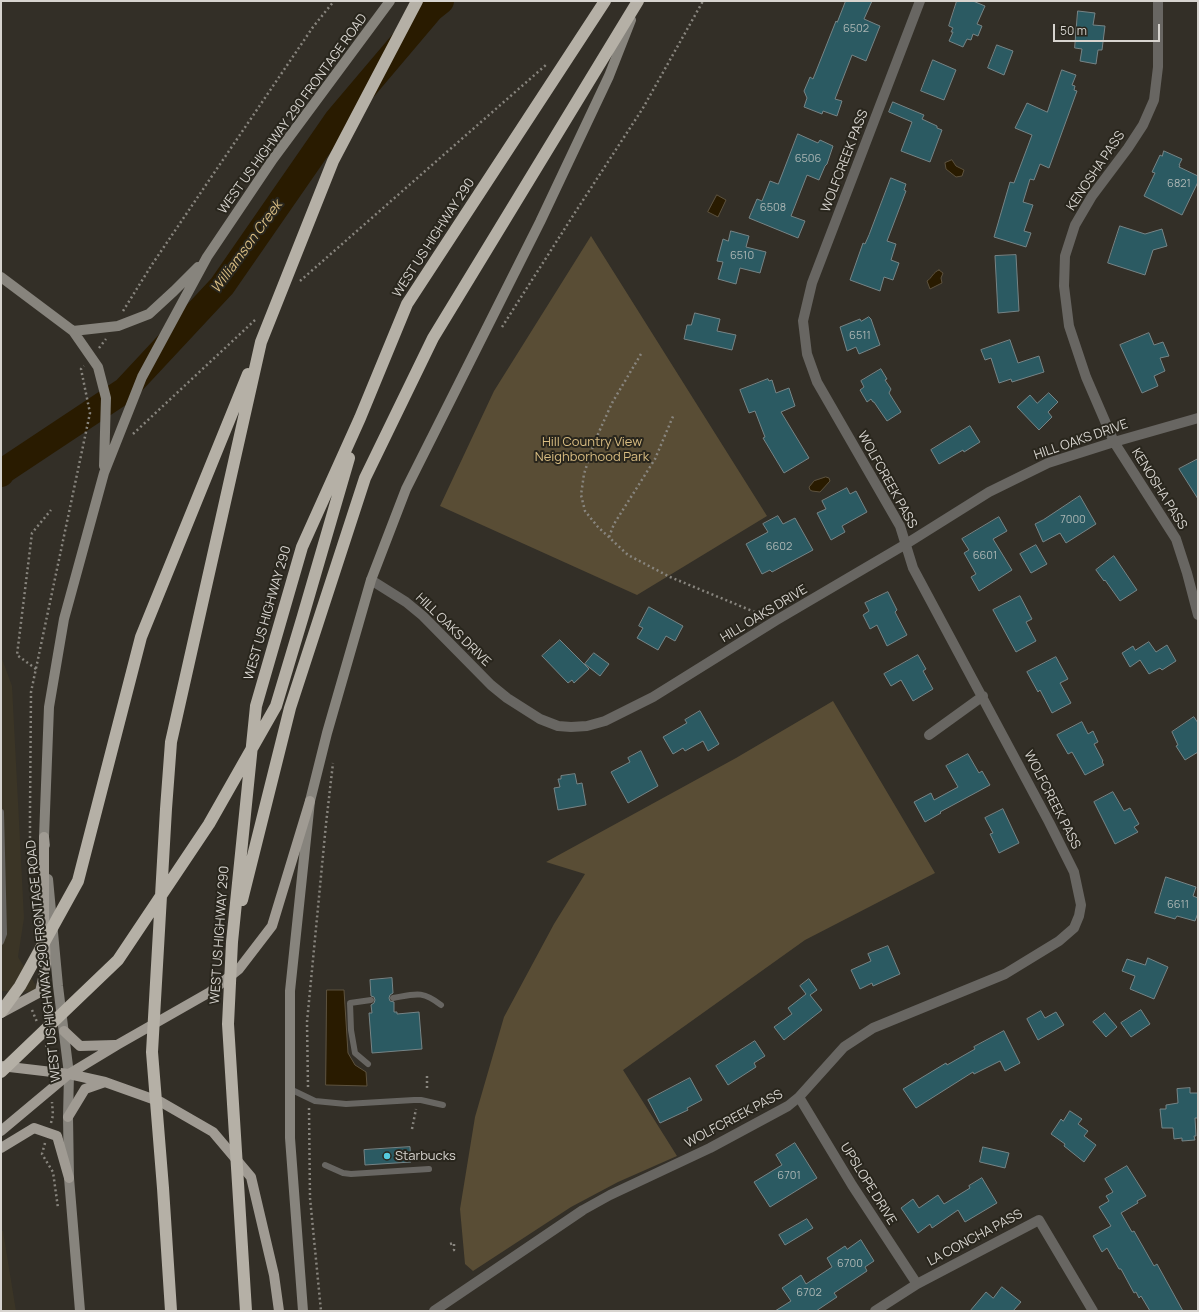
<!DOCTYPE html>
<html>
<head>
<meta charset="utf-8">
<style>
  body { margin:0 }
  #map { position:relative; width:1199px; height:1312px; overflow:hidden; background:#332f27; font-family:Manrope,sans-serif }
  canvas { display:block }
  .frame { position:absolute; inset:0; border:2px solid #d7d4cf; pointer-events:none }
  .scale { position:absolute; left:1053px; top:24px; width:107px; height:18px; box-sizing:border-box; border:2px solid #d7d4cf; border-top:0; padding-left:5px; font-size:12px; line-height:14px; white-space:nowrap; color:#d7d4cf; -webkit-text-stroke:3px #29261d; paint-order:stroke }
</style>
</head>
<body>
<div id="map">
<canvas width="1199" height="1312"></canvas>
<div class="frame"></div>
<div class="scale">50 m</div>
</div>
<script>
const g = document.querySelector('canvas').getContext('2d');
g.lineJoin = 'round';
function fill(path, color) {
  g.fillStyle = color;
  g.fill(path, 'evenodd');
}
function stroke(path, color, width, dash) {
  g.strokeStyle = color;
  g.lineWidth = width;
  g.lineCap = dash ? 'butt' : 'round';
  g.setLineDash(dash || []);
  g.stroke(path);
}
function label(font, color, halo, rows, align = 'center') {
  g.font = font + ' Manrope,sans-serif';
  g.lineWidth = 4;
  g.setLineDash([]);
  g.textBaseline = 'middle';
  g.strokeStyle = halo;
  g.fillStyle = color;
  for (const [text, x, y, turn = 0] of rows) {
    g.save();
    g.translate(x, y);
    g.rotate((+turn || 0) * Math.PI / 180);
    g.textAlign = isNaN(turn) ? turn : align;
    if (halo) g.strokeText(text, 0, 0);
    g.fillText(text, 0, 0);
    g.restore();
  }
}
const built = new Path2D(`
  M1 656 12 686 24 918 18 957 40 992 1 991Z
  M1 1231H3L16 1311H1Z`);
const green = new Path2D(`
  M591 236 767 516 637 595 440 506 494 391Z
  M833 701 935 873 805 940 623 1070 677 1156 618 1182 571 1207 473 1271 465 1264 460 1209 475 1117 504 1017 554 924 585 874 546 862 736 758Z`);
const water = new Path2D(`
  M952 160 956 166 964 170 962 176 956 177 946 169 945 163Z
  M717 195 726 200 718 217 708 212Z
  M939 270 943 273 941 278 942 283 930 289 927 281C932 278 933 272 939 270Z
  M826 477 829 478 830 481 820 492 812 491 810 490 809 487 814 481Z
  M327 990H344L348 1053 355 1065 366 1072 367 1086 326 1085Z`);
const river = new Path2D(`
  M1 474 3 471 125 390 222 286 337 120 431 9 441 1`);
const building = new Path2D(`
  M846 1H872L864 19 880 26 866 61 852 55 835 99 842 101 837 116 823 111 822 114 804 107 807 98 804 91 810 77 813 79 836 21 837 22Z
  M957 1H973L985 6 977 24 982 26 978 36 973 34 971 40 967 39 963 47 949 41 953 32H951L953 28 949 26Z
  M1078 11 1095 13 1093 25 1105 26 1102 50H1098L1096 64 1080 61 1082 49 1075 48Z
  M997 45 1013 51 1004 75 988 68Z
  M933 60 956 70 944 100 921 91Z
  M1062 70 1076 75 1072 85 1075 86 1074 90 1077 91 1049 168 1040 164 1034 180 1030 179 1023 202 1033 205 1024 231 1031 233 1026 247 994 237 1010 182 1014 183 1032 135 1015 128 1027 103 1047 112Z
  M893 102 924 115 922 119 937 126V128L942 130 930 162 901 151 912 122 889 112Z
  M798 134 818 143 820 140 833 146 827 164 825 166 819 180 807 175 791 216 805 221 798 238 749 218 757 199 762 201 770 181 778 184Z
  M1164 151 1182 159 1179 165H1180L1179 167 1198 176V182L1182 215 1144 196 1155 173 1152 172 1160 155 1162 156Z
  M891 178 906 184 904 190 906 191 887 241 896 244 891 260 899 263 893 280 884 277 880 291 850 280 863 243 865 244 869 235Z
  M1120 226 1145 234 1162 229 1167 246 1153 250 1145 275 1108 263Z
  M731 231 749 236 746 247 766 252 760 273 740 268 736 284 718 279 723 262 717 261 723 239 728 241Z
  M1016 255 1019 311 998 313 995 256Z
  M695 313 720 319 717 331 736 335 732 350 684 339 687 325H691Z
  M869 317 871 319 880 345 859 354 856 347 847 351 840 327 860 319 861 321Z
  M1149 333 1154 345 1163 342 1169 356 1160 358 1165 371 1154 376 1158 386 1142 393 1120 345Z
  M1010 340 1018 363 1039 356 1044 372 1012 382 1011 379 999 383 991 358 985 360 981 350Z
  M881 369 887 379 885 380 891 389 889 393 901 412 887 421 874 402H873L871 399 867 402 860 390 864 387 861 381Z
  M768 379 769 381 772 380 776 393 789 388 795 406 781 412 809 458 784 473 763 438 765 437 755 411 749 413 740 390Z
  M1049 393 1058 402 1048 412 1052 417 1039 430 1017 407 1030 395 1037 403Z
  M970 426 980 442 964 452 963 450 939 464 931 450Z
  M1198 459V499L1179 469Z
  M847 488 850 494 856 491 867 512 842 526 845 532 831 540 817 513 826 509 822 501Z
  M1080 496 1096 524 1066 543 1060 533 1043 542 1035 524 1043 520Z
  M778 516 783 524 795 518 813 550 772 572 770 570 762 574 746 544 768 532 763 524Z
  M999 517 1007 531 993 539 1012 570 979 591 971 577 976 574 964 553 969 550 962 539Z
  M1036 545 1047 564 1031 573 1020 554Z
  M1114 556 1137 590 1120 601 1105 580 1104 581 1096 570Z
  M888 592 897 610 895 612 907 635 887 646 877 625 870 629 863 615 869 611 865 603Z
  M1020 596 1032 619 1026 622 1036 641 1016 652 993 610Z
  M649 607 683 626 675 641 666 636 658 650 637 638 643 628 639 626Z
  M560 640 589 669 574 683 572 680 568 683 542 656Z
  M1149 642 1156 652 1167 645 1176 661 1162 670 1160 668 1149 674 1140 660 1130 667 1122 653 1133 646 1135 650Z
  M594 653 609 664 600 676 585 664Z
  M918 655 926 669 923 671 933 689 913 701 901 680 891 686 884 674Z
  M1056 657 1068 679 1060 683 1071 703 1052 713 1040 690 1038 692 1027 672Z
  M700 711 719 744 708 751 703 741 685 751 683 748 673 754 663 737 687 723 685 720Z
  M1194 717 1198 723V752L1185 760 1176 746 1178 745 1172 732Z
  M1082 722 1088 734 1093 731 1098 742 1094 744 1103 761 1102 762 1104 765 1085 775 1072 752 1068 754 1057 735Z
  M641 751 658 786 628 803 611 772 630 762 628 758Z
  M968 754 979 773 982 771 990 785 940 812 941 813 925 822 914 802 931 793 934 800 958 787 946 766Z
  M575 774 577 784 582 783 586 805 558 810 554 788 560 787 558 779H561V776Z
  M1113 792 1124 811 1130 808 1139 824 1134 827 1138 832 1115 844 1094 802Z
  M1003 809 1019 843 999 853 990 834 993 833 985 818Z
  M1166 877 1196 887 1193 896 1198 898V913L1195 921 1177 916 1175 919 1155 913Z
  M888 946 900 974 873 986 872 983 860 989 851 970 871 961 868 954Z
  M1148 958 1168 967 1154 999 1130 989 1135 976 1122 971 1127 959 1145 965Z
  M392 978 393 993 390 995 389 998 390 1001 394 1002V1012H397V1014L419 1012 422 1049 372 1053 369 1013H372L371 1005 374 1003 375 1000 374 997 371 996 370 980Z
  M809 979 817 990 810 995 822 1010 784 1040 774 1027 792 1014 788 1008 806 994 800 986Z
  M1141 1010 1150 1024 1131 1037 1121 1023Z
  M1041 1011 1045 1018 1056 1012 1064 1025 1038 1040 1027 1019Z
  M1105 1013 1117 1027 1106 1037 1093 1022Z
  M1004 1031 1020 1063 1005 1071 1000 1061 974 1074 973 1072 916 1108 903 1089 946 1063 947 1065 975 1049 974 1047Z
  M755 1041 765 1056 754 1063 756 1067 728 1085 716 1066Z
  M690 1078 702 1100 687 1108 688 1110 660 1123 648 1100Z
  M1190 1088V1093H1198V1118H1195L1196 1136H1194L1195 1140 1182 1141V1138L1174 1139 1173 1128H1162L1160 1109H1166V1105L1178 1103 1177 1089Z
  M1070 1111 1082 1119 1078 1124 1088 1131 1084 1136 1096 1145 1084 1162 1064 1146 1065 1144 1051 1134 1061 1119 1063 1121Z
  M795 1143 817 1178 770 1207 754 1182 782 1165 776 1155Z
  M410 1147 411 1162 365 1165 364 1150Z
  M983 1147 1009 1153 1005 1168 980 1162Z
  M1127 1166 1146 1196 1137 1201 1138 1203 1121 1213 1132 1232 1134 1231 1154 1266 1157 1264 1183 1311H1150L1141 1296 1139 1298 1136 1292 1134 1293 1121 1269H1119L1107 1248 1102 1252 1093 1236 1111 1226 1099 1207 1109 1201 1106 1196 1113 1192 1105 1179Z
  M982 1178 997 1203 965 1222 958 1210 932 1228 930 1224 918 1233 901 1208 913 1199 919 1208 938 1195 944 1204 970 1188 969 1186Z
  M807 1219 813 1228 785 1245 779 1235Z
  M861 1240 874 1261 865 1267 867 1271 834 1293 837 1297 816 1311H775L791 1301 782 1288 801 1275 806 1284 832 1267 827 1258 845 1246 847 1249Z
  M1002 1287 1021 1302 1013 1311H970L986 1292 993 1298Z`);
const path = new Path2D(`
  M300 281 547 64
  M123 311 151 266 313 27 334 1
  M502 327 576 211 643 108 703 1
  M99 348 106 339
  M641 354 612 403 594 443 584 474 581 495 585 511 598 527 628 555 670 577 762 615
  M133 434 255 320
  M609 537 614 524 655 459 674 414
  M36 669 17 655 32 533 51 510
  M30 863V813L31 692 90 413 81 369 84 366
  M32 1010 37 1022
  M46 1045 49 1054 50 1061
  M427 1076V1090
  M308 1087 307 1022 326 824 333 763
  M309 1108 310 1198 321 1311
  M51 1123 53 1115 52 1102
  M412 1129 416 1109
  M45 1143 42 1154 53 1172 58 1208
  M450 1244 454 1243V1250H451`);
const lane = new Path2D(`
  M1 812 4 934 1 942
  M393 998C415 994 422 990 441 1005
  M368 1064 355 1053 351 1030 350 1003 371 1000
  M290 1089 315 1101 346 1104 414 1100H421L443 1105
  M325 1165 343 1173 351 1174 429 1169`);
const street = new Path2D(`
  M1158 1V67L1154 100 1143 125 1128 148 1092 196 1075 225 1065 256 1064 286 1069 326 1086 377 1114 442 1176 539 1187 573 1198 615
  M371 580 406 602 423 616 491 685 507 698 540 719 558 726 571 727 587 726 605 721 653 697 775 621 906 544 989 492 1048 463 1114 442 1198 418
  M929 735 983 696
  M799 1097 852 1185 917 1284
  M434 1311 583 1210 610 1195 710 1148 788 1106 799 1097 844 1047 873 1028 1005 974 1059 941 1074 928 1079 916 1081 905 1074 872 1049 822 913 568 900 526 817 382 807 354 803 321 812 283 920 1
  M875 1311 917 1284 1039 1220 1093 1311`);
const secondary = new Path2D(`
  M1 277 73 331 98 367 106 398 104 466
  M73 331 118 326 149 314 174 291 198 267
  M45 845 44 837 49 707 64 619 104 473 142 377 207 257 273 159 390 1
  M48 879 58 986 69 1074 68 1117 69 1178 80 1311
  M303 1311 290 1138V991L310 801 327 733 371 580 406 489 540 222 609 76 631 20`);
const primary = new Path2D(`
  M1 1013 40 992 46 964 44 924V837
  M64 1031 80 1046 115 1045
  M1 1066 69 1074 105 1082 161 1102 213 1132 251 1177 274 1275 279 1311
  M68 1117 85 1089 105 1082
  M1 1131 69 1074 117 1045 210 992 239 969 272 926 310 801
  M1 1148 34 1128 57 1136 69 1178`);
const highway = new Path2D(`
  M242 900 290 708 365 478 433 338 638 1
  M1 1012 20 986 78 881 141 637 248 374
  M1 1072 118 960 209 824 276 706 303 616 349 458
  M171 1311 163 1188 152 1052 166 809 171 742 261 342 333 161 417 1
  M246 1311 228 1024 232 942 256 706 302 547 360 418 407 304 605 1`);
const markers = [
  [387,1156,4,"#54cadd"]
];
const numberNames = [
  ["6502",856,29],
  ["6506",808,159],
  ["6821",1179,184],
  ["6508",773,208],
  ["6510",742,256],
  ["6511",860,336],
  ["7000",1073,520],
  ["6602",779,547],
  ["6601",985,556],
  ["6611",1178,905],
  ["6701",789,1176],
  ["6700",850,1264],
  ["6702",809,1293]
];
const streetNames = [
  ["WEST US HIGHWAY 290 FRONTAGE ROAD",293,114,-54],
  ["WOLFCREEK PASS",845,161,-69],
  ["KENOSHA PASS",1096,171,-56],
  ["WEST US HIGHWAY 290",434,238,-57],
  ["HILL OAKS DRIVE",1081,440,-19],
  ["WOLFCREEK PASS",887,480,61],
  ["KENOSHA PASS",1159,489,58],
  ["WEST US HIGHWAY 290",268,613,-74],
  ["HILL OAKS DRIVE",764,614,-31],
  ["HILL OAKS DRIVE",453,630,44],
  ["WOLFCREEK PASS",1052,800,63],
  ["WEST US HIGHWAY 290",220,935,-86],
  ["WEST US HIGHWAY 290 FRONTAGE ROAD",44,961,-96],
  ["WOLFCREEK PASS",734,1119,-28],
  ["UPSLOPE DRIVE",868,1184,58],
  ["LA CONCHA PASS",975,1238,-28]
];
const parkNames = [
  ["Hill Country View",592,442],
  ["Neighborhood Park",592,457]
];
const poiNames = [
  ["Starbucks",395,1156]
];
const waterNames = [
  ["Williamson Creek",247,247,-54]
];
fill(built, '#3b3526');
fill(green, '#594d35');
fill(water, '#291b00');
stroke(water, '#5d523e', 1);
stroke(river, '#291b00', 26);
fill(building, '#2b5a62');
stroke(building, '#768486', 1);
stroke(path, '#88857e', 2.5, [2, 3]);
stroke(lane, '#686662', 6);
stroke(street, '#686662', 10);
stroke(secondary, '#87847d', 10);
stroke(primary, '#a09b93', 10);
stroke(highway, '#b5b0a6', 12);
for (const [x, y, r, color] of markers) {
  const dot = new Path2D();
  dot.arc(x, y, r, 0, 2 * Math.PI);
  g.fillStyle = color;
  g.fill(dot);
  stroke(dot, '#29261d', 1.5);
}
label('11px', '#acb6b4', null, numberNames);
label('13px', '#d7d4cf', '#29261d', streetNames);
label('13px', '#d9bd82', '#29261d', parkNames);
label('13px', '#d7d4cf', '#29261d', poiNames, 'left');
label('italic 14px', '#dbbf84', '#29261d', waterNames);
</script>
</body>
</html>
